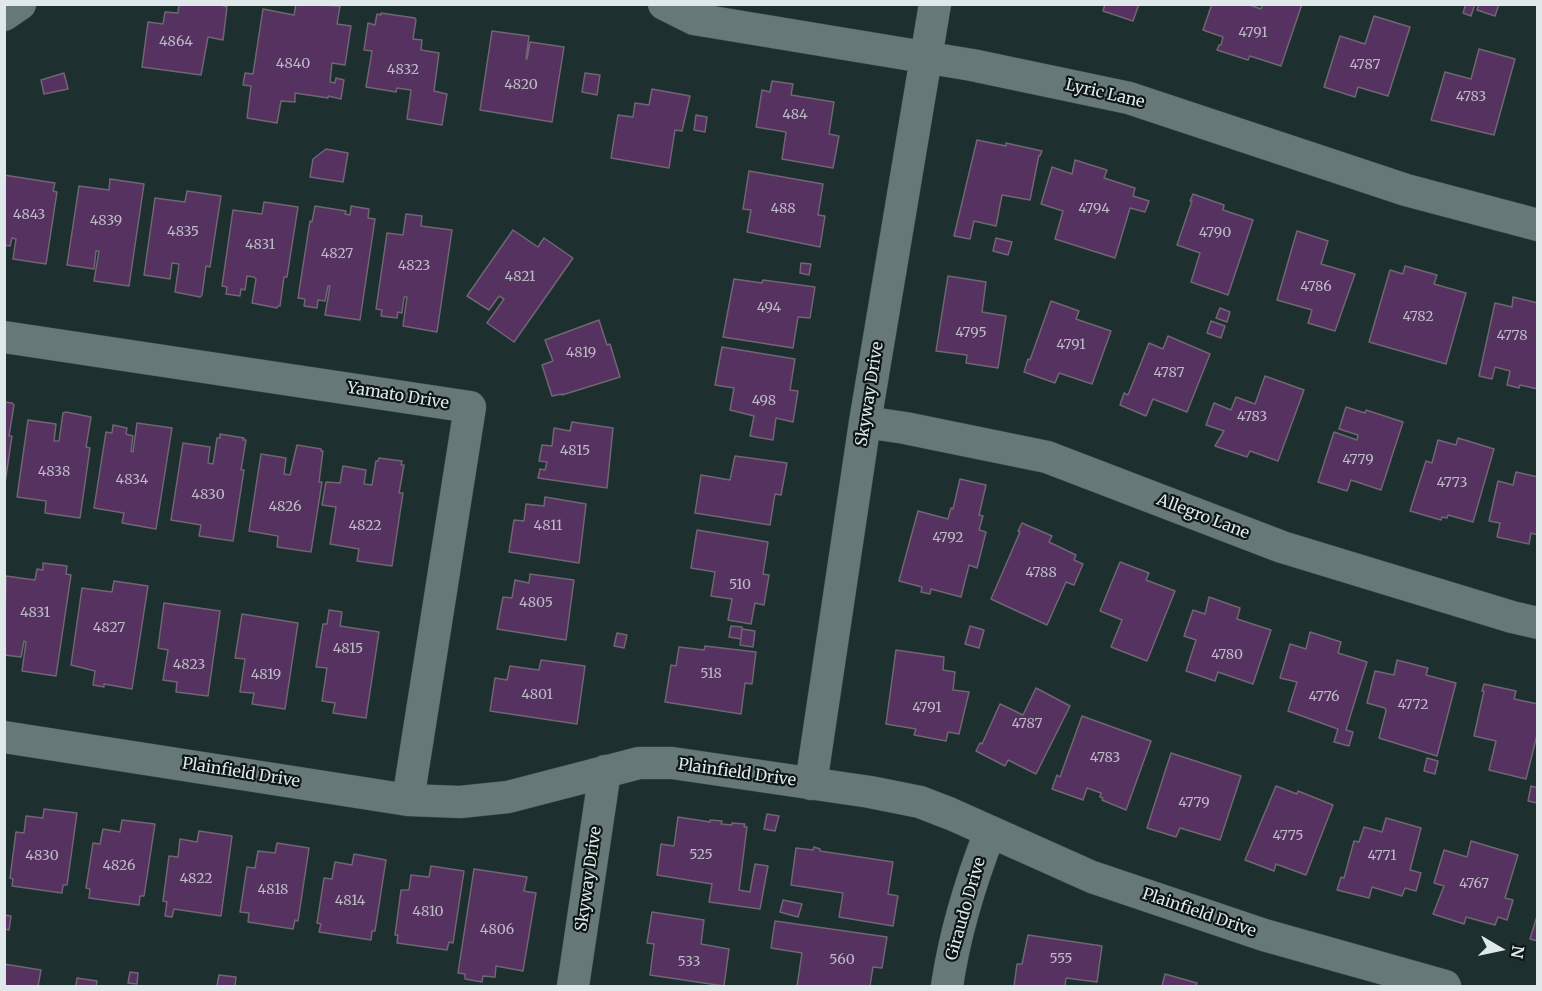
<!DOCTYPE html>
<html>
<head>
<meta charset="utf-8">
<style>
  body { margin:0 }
  #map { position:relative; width:1542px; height:991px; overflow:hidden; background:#1e2f2f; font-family:Merriweather,serif }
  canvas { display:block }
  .frame { position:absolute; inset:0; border:6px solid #dfe9e9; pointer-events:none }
  .north { position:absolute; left:1470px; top:919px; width:60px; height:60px; -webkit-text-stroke:4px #0e1615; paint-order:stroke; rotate:99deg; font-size:16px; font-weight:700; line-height:24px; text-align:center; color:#dfe9e9 }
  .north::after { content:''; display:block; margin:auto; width:21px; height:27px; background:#dfe9e9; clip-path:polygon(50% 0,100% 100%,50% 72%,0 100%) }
</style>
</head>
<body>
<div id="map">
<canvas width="1542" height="991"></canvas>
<div class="frame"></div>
<div class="north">N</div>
</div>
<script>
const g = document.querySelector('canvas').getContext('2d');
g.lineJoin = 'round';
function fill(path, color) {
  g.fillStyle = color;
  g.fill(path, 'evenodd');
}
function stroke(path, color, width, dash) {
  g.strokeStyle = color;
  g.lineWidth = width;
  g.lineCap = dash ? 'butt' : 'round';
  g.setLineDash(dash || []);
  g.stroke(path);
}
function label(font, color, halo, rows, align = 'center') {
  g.font = font + ' Merriweather,serif';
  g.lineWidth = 4.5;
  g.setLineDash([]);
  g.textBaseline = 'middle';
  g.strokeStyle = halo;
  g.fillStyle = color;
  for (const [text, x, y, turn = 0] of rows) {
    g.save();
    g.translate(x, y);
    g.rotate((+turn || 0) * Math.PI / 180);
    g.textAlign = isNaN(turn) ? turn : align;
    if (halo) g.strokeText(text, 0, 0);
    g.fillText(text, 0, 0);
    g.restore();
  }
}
const building = new Path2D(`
  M179 4H219L227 7 223 40 208 37 201 75 142 67 148 22 163 24 165 12 178 13Z
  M296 4 340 6 337 24 351 26 345 65 332 63 330 82 335 83 336 78 344 80 341 99 328 96V98L295 93V102L281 101 277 123 247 118 251 86 243 85 245 73 253 74 263 9 294 15Z
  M1105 4H1139L1133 21 1103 11Z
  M1212 4H1247L1261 9 1263 4H1302L1281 66 1250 56 1248 60 1217 50 1219 45H1221L1223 37 1203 30Z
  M1466 4H1475L1471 16 1463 13Z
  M1479 4H1499L1495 16 1477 10Z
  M381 13 415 18 416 20 413 39 422 40 421 50 439 53 434 91 447 94 442 125 407 119 411 90 397 88 396 92 366 87 372 51 364 50 368 23 375 25 377 14 381 15Z
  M1374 16 1410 27 1388 96 1358 87 1355 97 1324 87 1340 36 1365 44Z
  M492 31 529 36 526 59H527L530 42 564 47 552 122 480 110Z
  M1479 49 1515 59 1494 135 1431 120 1445 72 1471 79Z
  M64 73 68 89 44 94 41 80Z
  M585 73 600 75 597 95 582 92Z
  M772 81 793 84 791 95 834 102 829 134 839 136 833 168 782 159 786 132 756 127 762 90 770 92Z
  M652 89 690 96 682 131 675 130 669 168 611 158 618 115 633 117 635 103 649 105Z
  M696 115 707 117 705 132 694 130Z
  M977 140 1006 146V143L1042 151 1040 156 1039 155 1030 200 1002 195 996 226 974 221 970 239 954 236Z
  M326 149 348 153 343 182 310 177 313 159Z
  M1075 160 1107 170 1104 178 1135 188 1133 196 1149 201 1145 212 1130 208 1115 258 1055 239 1063 211 1041 204 1052 167 1072 174Z
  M749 171 823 184 818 215 825 216 820 247 747 232 751 210 743 209Z
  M4 175 55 183 53 191 57 192 46 264 13 259 16 239 12 238 10 246 4 245Z
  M110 179 144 184 129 286 94 281 99 251H96L94 269 67 265 79 186 109 190Z
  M187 191 221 196 210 267 206 266 202 295 200 297 175 292 179 264 172 263 170 279 144 275 155 198 185 202Z
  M1193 194 1224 205 1223 210 1253 220 1228 295 1191 282 1200 253 1177 245 1192 201H1190Z
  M264 202 298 207 287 277H284L280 306H278L277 308 252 303 256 279 254 277 247 276 245 290 241 289 240 296 226 294 227 287 222 286 233 210 262 214Z
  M315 206 346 211 345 214 350 215 351 206 369 209 368 218 375 219 360 320 325 315 330 286H328L325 301 318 300 317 308 304 306 305 299 298 298 310 221 312 222Z
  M406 214 422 216 421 226 452 230 437 332 403 326 407 297H404L402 313 398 312 397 318 381 316 382 310 376 309 387 233 403 235Z
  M513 230 538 247 544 238 573 258 514 342 487 323 504 299 499 296 489 310 467 296Z
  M1297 231 1328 241 1321 264 1355 274 1335 331 1308 323 1312 310 1277 300Z
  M996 238 1012 242 1008 255 993 251Z
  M801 263 811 264 809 275 800 273Z
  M1405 266 1437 275 1434 284 1466 293 1446 364 1369 342 1390 270 1403 274Z
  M948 276 986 282 982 312 1006 316 998 368 966 363 967 355 936 351Z
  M734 279 762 283 763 280 815 287 810 318 798 317 793 348 723 337Z
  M1513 297 1538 303V389L1520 385 1519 388 1507 385 1510 371 1495 367 1492 379 1479 376 1495 303 1512 307Z
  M1051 301 1079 311 1076 319 1111 331 1092 384 1059 373 1055 383 1024 372 1028 359 1030 360Z
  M1220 308 1230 312 1227 322 1216 318Z
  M599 320 607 345 610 344 620 377 562 395V394L552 396 542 365 553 361 545 340Z
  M1211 321 1225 326 1221 338 1207 333Z
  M1168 336 1210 354 1187 412 1153 399 1146 416 1120 405 1124 393 1128 395 1149 343 1163 349Z
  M722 347 795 359 790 390 798 391 793 422 776 418 773 440 750 436 754 416 730 410 734 388 715 385Z
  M1265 376 1304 390 1278 461 1250 451 1247 457 1215 446 1224 431 1206 425 1214 403 1231 410 1236 397 1255 404Z
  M4 402 12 403 14 405 9 436H12L4 490Z
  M1346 407 1365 413 1366 410 1403 422 1381 490 1351 480 1347 491 1318 482 1334 432 1357 440 1358 435 1339 429Z
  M66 412 91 417 86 447 90 448 80 518 45 513 46 501 17 497 28 420 56 424 54 441H59L63 413Z
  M572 422 613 428 607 488 538 478 540 469 545 470 547 462 539 461 542 445 552 446 554 428 570 431Z
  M137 423 172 428 156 529 122 523 124 513 94 508 106 432 112 433 113 425 127 428 126 434 133 436 131 451 133 452Z
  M220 434 244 438 243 440H246L241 470H244L233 541 199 536 201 525 171 520 183 443 210 447 208 463 213 464 217 438H220Z
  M1458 438 1494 449 1473 522 1448 515 1447 518 1442 517 1441 520 1410 511 1426 461 1432 463 1438 440 1456 445Z
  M297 445 321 449V451H323L319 482H322L311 552 277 547 278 536 249 531 261 454 286 458 284 474 290 475Z
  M735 456 787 463 781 495 775 494 770 525 695 513 701 475 730 480Z
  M379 458 402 461 401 465H404L399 493H403L392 566 357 561 359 549 330 544 336 507 322 505 326 482 340 483 343 466 366 470 364 484 372 485 376 461H378Z
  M1516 472 1538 477V535L1531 533 1529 544 1497 537 1500 523 1489 521 1498 481 1513 485Z
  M960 479 986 485 979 515 983 516 979 530 986 532 977 568 969 565 961 597 931 589 930 594 921 592 922 587 899 581 918 511 948 519 951 508 953 509Z
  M545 497 586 504 579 563 509 552 514 520 524 521 526 504 544 506Z
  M1022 523 1052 536 1049 542 1076 555 1074 560 1083 564 1074 585 1066 582 1047 625 991 599 1020 532 1018 531Z
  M697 530 768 542 763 574 769 575 764 605 755 603 751 624 728 620 732 599 711 596 715 572 691 568Z
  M1120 562 1149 573 1146 580 1175 591 1147 661 1111 647 1122 620 1100 611Z
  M43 563 67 566 66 574 71 575 56 676 22 671 26 642 24 641 21 657 4 655 6 576 35 580 37 569 43 570Z
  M530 574 574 580 566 640 497 629 503 597 512 598 515 580 529 583Z
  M114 581 148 586 132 689 104 684V687L93 685 95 671 71 665 82 588 112 592Z
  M1209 597 1240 608 1237 619 1271 630 1253 684 1218 672 1215 681 1186 671 1196 640 1184 636 1193 610 1205 614Z
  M164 603 220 611 208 696 176 692 177 682 163 680 168 650 158 648Z
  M329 610 342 612 340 626 379 632 366 718 333 713 335 703 322 701 327 668 316 667 323 624H327Z
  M242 614 298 623 285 709 252 704 254 693 240 692 245 659 235 658Z
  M731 626 742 627 741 639 729 637Z
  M970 626 984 630 979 648 965 644Z
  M742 629 755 631 753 647 740 645Z
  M1310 632 1341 642 1338 653 1367 662 1346 730 1353 732 1349 746 1334 742 1338 729 1288 711 1297 682 1280 678 1290 644 1306 649Z
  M617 633 627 635 624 648 614 646Z
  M705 646 756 652 752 684 745 683 741 714 665 702 671 665 676 666 679 647 704 650Z
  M896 650 944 657 943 670 955 672 953 690 969 692 959 734 948 732 946 741 914 735 916 729 886 724Z
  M541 660 585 666 577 724 490 711 495 678 507 680 510 666 539 670Z
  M1397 660 1428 668 1426 675 1456 683 1437 756 1379 738 1386 711 1385 708 1367 703 1375 671 1394 675Z
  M1484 684 1516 691 1514 699 1538 704V731L1526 779 1489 770 1496 741 1474 736 1484 691H1482Z
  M1036 688 1070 706 1036 774 1008 760 1005 766 976 751 980 743 982 744 1000 704 1023 715Z
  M1082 716 1151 741 1126 810 1102 800 1103 798 1100 797 1101 793 1087 788 1083 800 1052 789 1057 775 1060 777Z
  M1171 753 1241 776 1220 840 1180 828 1176 837 1147 828Z
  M1427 758 1438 761 1435 774 1424 771Z
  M1276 786 1297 794 1298 791 1333 805 1306 875 1276 864 1274 871 1245 860Z
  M1531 786 1538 788 1537 803 1528 801Z
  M44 809 77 813 67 885H63L62 893 12 886 13 879 10 878 16 832 24 833 26 816 43 818Z
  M767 814 779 816 775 831 764 829Z
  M678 817 710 822V820L722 821 721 824 732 825V823L745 824 744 827H747L739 890 750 892 755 864 768 866 760 909 709 902 712 884 657 875 661 844 674 846Z
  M1386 818 1421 828 1410 870 1421 873 1416 891 1405 888 1402 896 1372 887 1369 898 1337 890 1341 877 1344 878 1354 841 1359 842 1364 827 1382 832Z
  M122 820 155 824 144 896H140L139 905 89 898 90 889 86 888 93 843 100 844 103 829 120 832Z
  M199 831 232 836 221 916 174 909 172 917 165 916 167 902 163 901 169 856 178 857 180 839 197 842Z
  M1471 841 1518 855 1505 898 1513 900 1507 920 1498 917 1495 925 1466 917 1464 924 1433 914 1444 886 1434 883 1444 850 1467 857Z
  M277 843 309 848 298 921 295 920 293 929 248 922 249 913 240 912 247 867 255 868 258 851 275 853Z
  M814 847 820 849V851L893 862 888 894 898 896 893 926 839 917 843 893 791 885 796 848 813 850Z
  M354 854 386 860 375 931H372L371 940 319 932 321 924 317 923 324 878 332 879 335 862 352 865Z
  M431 866 464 871 453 943 449 942 447 950 397 943 398 935H395L401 890H409L411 875 429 877Z
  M474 869 527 877 524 891 536 893 523 971 496 966 495 977 483 976 482 982 465 979V974L458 973Z
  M783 900 802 904 798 917 780 912Z
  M652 912 704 920 701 944 729 949 724 986 650 975 654 944 647 943Z
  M1538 913V941L1530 939Z
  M4 915 11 916 9 930 4 929Z
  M775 921 887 937 882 968 873 967 870 986H797L802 953 771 948Z
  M1028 935 1102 946 1097 982 1066 978 1065 986H1014L1017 964H1022Z
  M4 964 41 970 38 986H4Z
  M130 972 138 973 137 984 128 983Z
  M1165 974 1197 983 1196 986H1162Z
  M219 975 236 977 235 986H217Z
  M77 978 97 981 96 986H76Z`);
const street = new Path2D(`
  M664 4 694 19 972 65 1129 98 1406 190 1538 225
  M4 15 20 4
  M4 337 470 407 408 800
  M865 422 905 428 1047 457 1282 547 1512 617 1538 623
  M4 737 408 800 460 802 508 797 639 763H672L870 792 920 802 951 814 1092 877 1264 935 1445 986
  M811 784 865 422 935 4
  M573 986 605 771
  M947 986C955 932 970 883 990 832`);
const numberNames = [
  ["4791",1253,33],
  ["4864",176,42],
  ["4840",293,64],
  ["4787",1365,65],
  ["4832",403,70],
  ["4820",521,85],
  ["4783",1471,97],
  ["484",795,115],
  ["488",783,209],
  ["4794",1094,209],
  ["4843",29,215],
  ["4839",106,221],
  ["4835",183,232],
  ["4790",1215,233],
  ["4831",260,245],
  ["4827",337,254],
  ["4823",414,266],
  ["4821",520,277],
  ["4786",1316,287],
  ["494",769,308],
  ["4782",1418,317],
  ["4795",971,333],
  ["4778",1512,336],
  ["4791",1071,345],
  ["4819",581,353],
  ["4787",1169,373],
  ["498",764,401],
  ["4783",1252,417],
  ["4815",575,451],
  ["4779",1358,460],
  ["4838",54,472],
  ["4834",132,480],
  ["4773",1452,483],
  ["4830",208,495],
  ["4826",285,507],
  ["4822",365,526],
  ["4811",548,526],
  ["4792",948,538],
  ["4788",1041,573],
  ["510",740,585],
  ["4805",536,603],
  ["4831",35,613],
  ["4827",109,628],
  ["4815",348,649],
  ["4780",1227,655],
  ["4823",189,665],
  ["518",711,674],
  ["4819",266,675],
  ["4801",537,695],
  ["4776",1324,697],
  ["4772",1413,705],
  ["4791",927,708],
  ["4787",1027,724],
  ["4783",1105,758],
  ["4779",1194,803],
  ["4775",1288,836],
  ["525",701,855],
  ["4830",42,856],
  ["4771",1382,856],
  ["4826",119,866],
  ["4822",196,879],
  ["4767",1474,884],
  ["4818",273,890],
  ["4814",350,901],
  ["4810",428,912],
  ["4806",497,930],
  ["555",1061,959],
  ["560",842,960],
  ["533",689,962]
];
const streetNames = [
  ["Lyric Lane",1105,94,13],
  ["Skyway Drive",870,394,-81],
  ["Yamato Drive",398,396,9],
  ["Allegro Lane",1203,517,21],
  ["Plainfield Drive",241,773,9],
  ["Plainfield Drive",737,773,8],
  ["Skyway Drive",589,879,-82],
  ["Giraudo Drive",966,909,-74],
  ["Plainfield Drive",1199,913,19]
];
fill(building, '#55325f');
stroke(building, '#706673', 1.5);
stroke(street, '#3f4e4e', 33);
stroke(street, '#667978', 32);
label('14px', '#bcbbc6', null, numberNames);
label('16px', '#dfe9e9', '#0e1615', streetNames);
</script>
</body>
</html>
